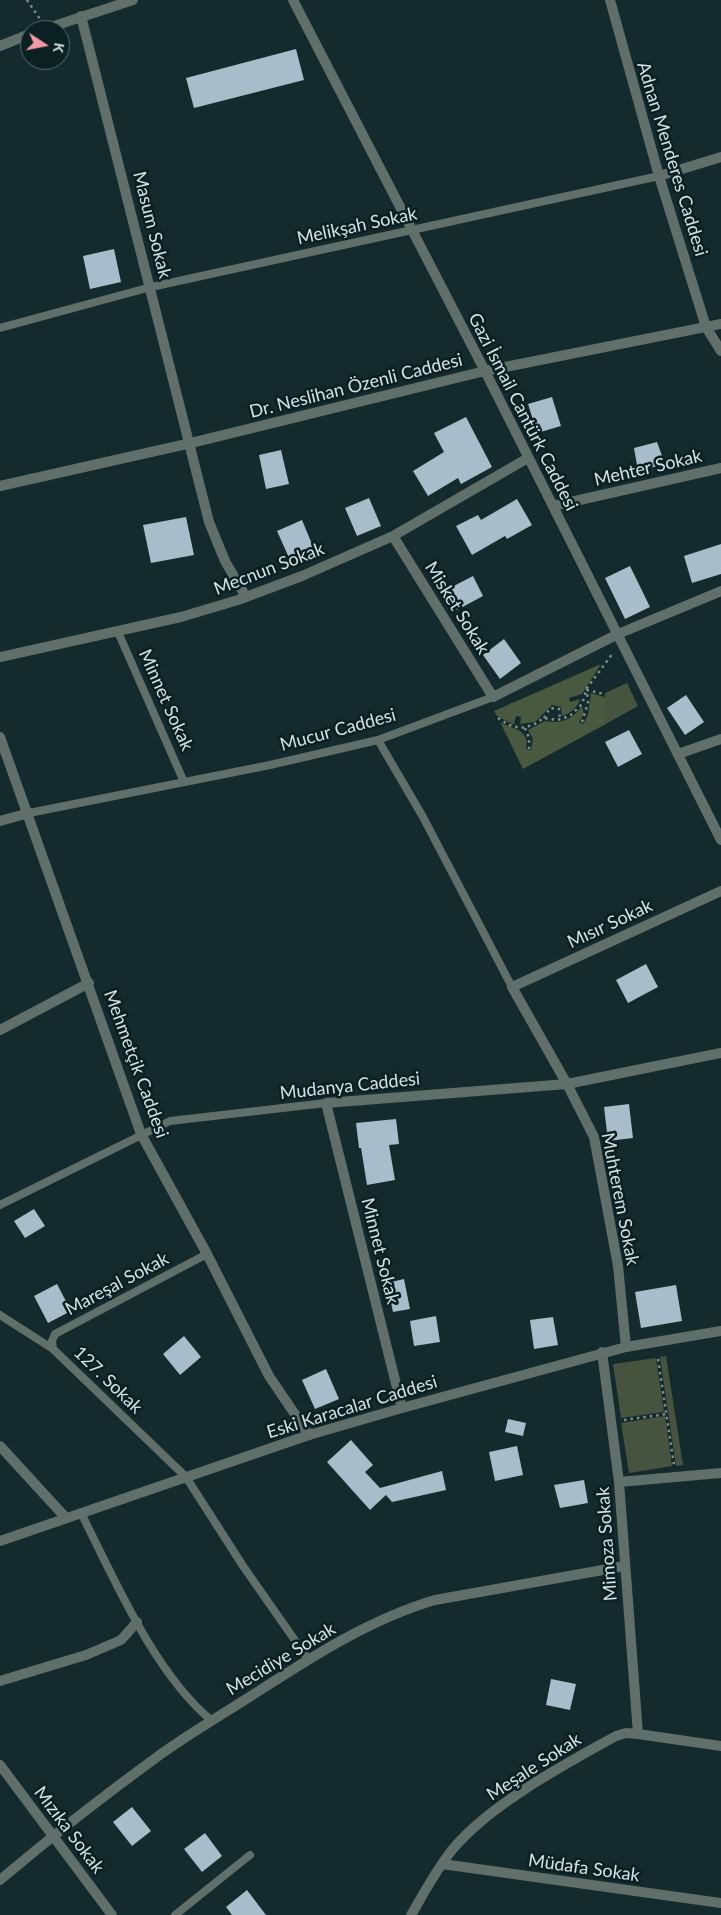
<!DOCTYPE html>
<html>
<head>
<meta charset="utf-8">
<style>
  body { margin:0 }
  #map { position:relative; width:721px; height:1915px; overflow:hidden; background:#142a2c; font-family:Lato,sans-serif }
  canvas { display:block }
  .north { position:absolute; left:20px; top:20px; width:50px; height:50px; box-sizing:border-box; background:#0a2022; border:1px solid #5b6d6f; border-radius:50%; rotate:101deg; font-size:14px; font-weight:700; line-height:20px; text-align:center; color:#d4e1e2 }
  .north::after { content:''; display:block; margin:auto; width:18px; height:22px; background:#f49aa6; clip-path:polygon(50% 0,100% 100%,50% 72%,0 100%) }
</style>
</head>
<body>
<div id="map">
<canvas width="721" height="1915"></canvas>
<div class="north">K</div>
</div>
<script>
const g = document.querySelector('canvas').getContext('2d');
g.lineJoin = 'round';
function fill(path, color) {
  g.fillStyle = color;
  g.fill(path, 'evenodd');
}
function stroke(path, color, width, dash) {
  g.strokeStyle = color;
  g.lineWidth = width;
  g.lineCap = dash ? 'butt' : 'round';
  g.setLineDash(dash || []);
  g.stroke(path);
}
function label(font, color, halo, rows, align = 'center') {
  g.font = font + ' Lato,sans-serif';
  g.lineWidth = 5;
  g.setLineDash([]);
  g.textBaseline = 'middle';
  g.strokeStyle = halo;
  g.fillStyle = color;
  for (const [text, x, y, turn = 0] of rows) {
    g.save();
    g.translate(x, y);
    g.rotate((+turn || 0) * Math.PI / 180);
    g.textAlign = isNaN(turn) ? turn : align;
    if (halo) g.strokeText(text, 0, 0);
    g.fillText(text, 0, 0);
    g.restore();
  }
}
const green = new Path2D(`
  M627 683 638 706 604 725 603 708 605 693Z
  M666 1356 683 1465 676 1466 660 1357Z
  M656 1358 664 1412 621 1418 613 1364Z
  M665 1416 672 1466 629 1473 621 1423Z`);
const forest = new Path2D(`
  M601 664 582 694 569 698 570 702 580 699C578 707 570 714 562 716L561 707 552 705 535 722 520 724 521 717 516 716 514 725 497 716 494 711Z
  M591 693 604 697V725L523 769 500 722C514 730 530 729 526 749L531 750 533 739 528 730 545 721C562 724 571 720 582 706L584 714 579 722 583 724 588 715Z`);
const building = new Path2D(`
  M296 49 304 80 194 108 186 78Z
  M114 249 121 282 90 289 83 256Z
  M552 397 561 426 537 433 528 404Z
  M466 417 492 467 461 484 458 478 428 496 413 471 444 452 434 433Z
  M657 442 665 464 638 471 634 448Z
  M281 450 289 484 266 489 259 455Z
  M369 498 381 526 357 536 345 508Z
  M517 499 532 525 507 539 505 536 472 555 456 526 478 515 481 520Z
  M186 517 194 555 151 563 143 525Z
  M302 520 314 549 290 560 277 531Z
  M721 544V574L692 583 684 556Z
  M630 566 650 607 625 619 605 578Z
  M473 576 483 596 457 610 446 590Z
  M504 639 521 663 500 679 483 655Z
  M686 695 704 722 685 735 667 708Z
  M629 730 642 754 618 767 605 742Z
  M646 964 658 987 628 1003 616 980Z
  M629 1104 633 1138 608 1141 604 1107Z
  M396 1119 399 1144 389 1145 395 1180 367 1185 361 1148H359L356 1123Z
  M34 1209 45 1226 25 1238 14 1221Z
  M404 1279 410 1309 393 1312 387 1283Z
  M57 1284 71 1311 48 1323 34 1296Z
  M676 1285 682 1321 641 1328 635 1292Z
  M436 1316 440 1342 414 1346 410 1321Z
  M553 1317 558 1345 534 1349 530 1320Z
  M184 1336 201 1357 180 1375 163 1354Z
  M326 1369 339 1399 315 1409 302 1380Z
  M508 1419 526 1423 523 1436 505 1432Z
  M351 1440 373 1465 365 1472 380 1488 442 1471 446 1490 392 1502 386 1495 370 1510 327 1462Z
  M517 1446 523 1475 495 1481 489 1452Z
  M584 1480 588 1503 560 1508 554 1485Z
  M551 1679 576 1684 570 1710 546 1705Z
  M132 1807 151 1831 132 1846 113 1822Z
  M205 1833 222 1856 202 1872 184 1849Z
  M247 1890 266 1915H232L226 1907Z`);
const path = new Path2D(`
  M27 0 40 19
  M498 718 509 725 521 728 533 725 544 718 557 720 570 716 582 704 587 688 613 653
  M544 718 550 708 559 709 560 719
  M582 722 588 703 587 690 604 694
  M525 728 529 738V749
  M658 1359 674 1465
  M624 1420 667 1414`);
const service = new Path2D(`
  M0 328 151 287 659 176
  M118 632 184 782
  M378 740 423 817 512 987
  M29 813 270 765 378 740 493 697
  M0 1205 170 1121 326 1103
  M0 1315 53 1349 186 1477 243 1566 308 1659
  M53 1349 52 1341 55 1334 207 1254
  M81 1513C115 1580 154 1673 212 1721
  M175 1915 250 1855`);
const minor = new Path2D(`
  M81 16 209 522 225 561 246 597
  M42 30 133 0
  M0 46 30 34
  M659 176 721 157
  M553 506 721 468
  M393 536 493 697
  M0 657 181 617 238 600 302 576 393 536 528 458
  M0 737 141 1134 207 1254 269 1376 309 1435
  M678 754 721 739
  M0 1030 89 983
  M626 1347 618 1266 594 1137 567 1084 512 987 721 891
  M602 1352 619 1482 638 1734
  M402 1408 326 1103 567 1084 721 1053
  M0 1446 66 1518
  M619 1482 721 1473
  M0 1681 86 1655 121 1640 137 1622
  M0 1765 112 1915
  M442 1864 721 1903
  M0 1880C52 1836 106 1794 161 1754 189 1734 219 1716 248 1698 307 1660 367 1620 435 1600L625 1566
  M411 1915C424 1893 436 1870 452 1850 490 1804 564 1765 616 1736L626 1733 638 1734 721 1746`);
const tertiary = new Path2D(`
  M293 0 485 371 721 840
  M610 0 659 176 706 327 721 351
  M0 486 191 443 485 371 721 324
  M493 697 618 634 721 591
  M0 821 29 813
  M0 1541 309 1435 402 1408 626 1347 721 1331`);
const streetNames = [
  ["Adnan Menderes Caddesi",672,159,73],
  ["Masum Sokak",152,225,76],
  ["Melikşah Sokak",357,226,-12],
  ["Dr. Neslihan Özenli Caddesi",356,386,-14],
  ["Gazi İsmail Cantürk Caddesi",523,412,63],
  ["Mehter Sokak",648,468,-13],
  ["Mecnun Sokak",269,569,-21],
  ["Misket Sokak",457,608,58],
  ["Minnet Sokak",166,700,66],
  ["Mucur Caddesi",338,730,-15],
  ["Mısır Sokak",610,924,-25],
  ["Mehmetçik Caddesi",136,1064,70],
  ["Mudanya Caddesi",350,1086,-6],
  ["Muhterem Sokak",620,1199,79],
  ["Minnet Sokak",380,1251,76],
  ["Mareşal Sokak",117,1284,-28],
  ["127. Sokak",108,1380,44],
  ["Eski Karacalar Caddesi",352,1407,-17],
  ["Mimoza Sokak",607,1544,-94],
  ["Mecidiye Sokak",281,1659,-31],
  ["Meşale Sokak",534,1767,-33],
  ["Mızıka Sokak",69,1830,53],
  ["Müdafa Sokak",584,1868,8]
];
fill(green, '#46543f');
fill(forest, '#485940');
fill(building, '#a8bcc9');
stroke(path, '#7d8e8f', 2.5, [2.5, 4]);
stroke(service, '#606f69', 8);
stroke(minor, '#606f69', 10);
stroke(tertiary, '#606f69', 10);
label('18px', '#d4e1e2', '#0a2022', streetNames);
</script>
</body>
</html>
